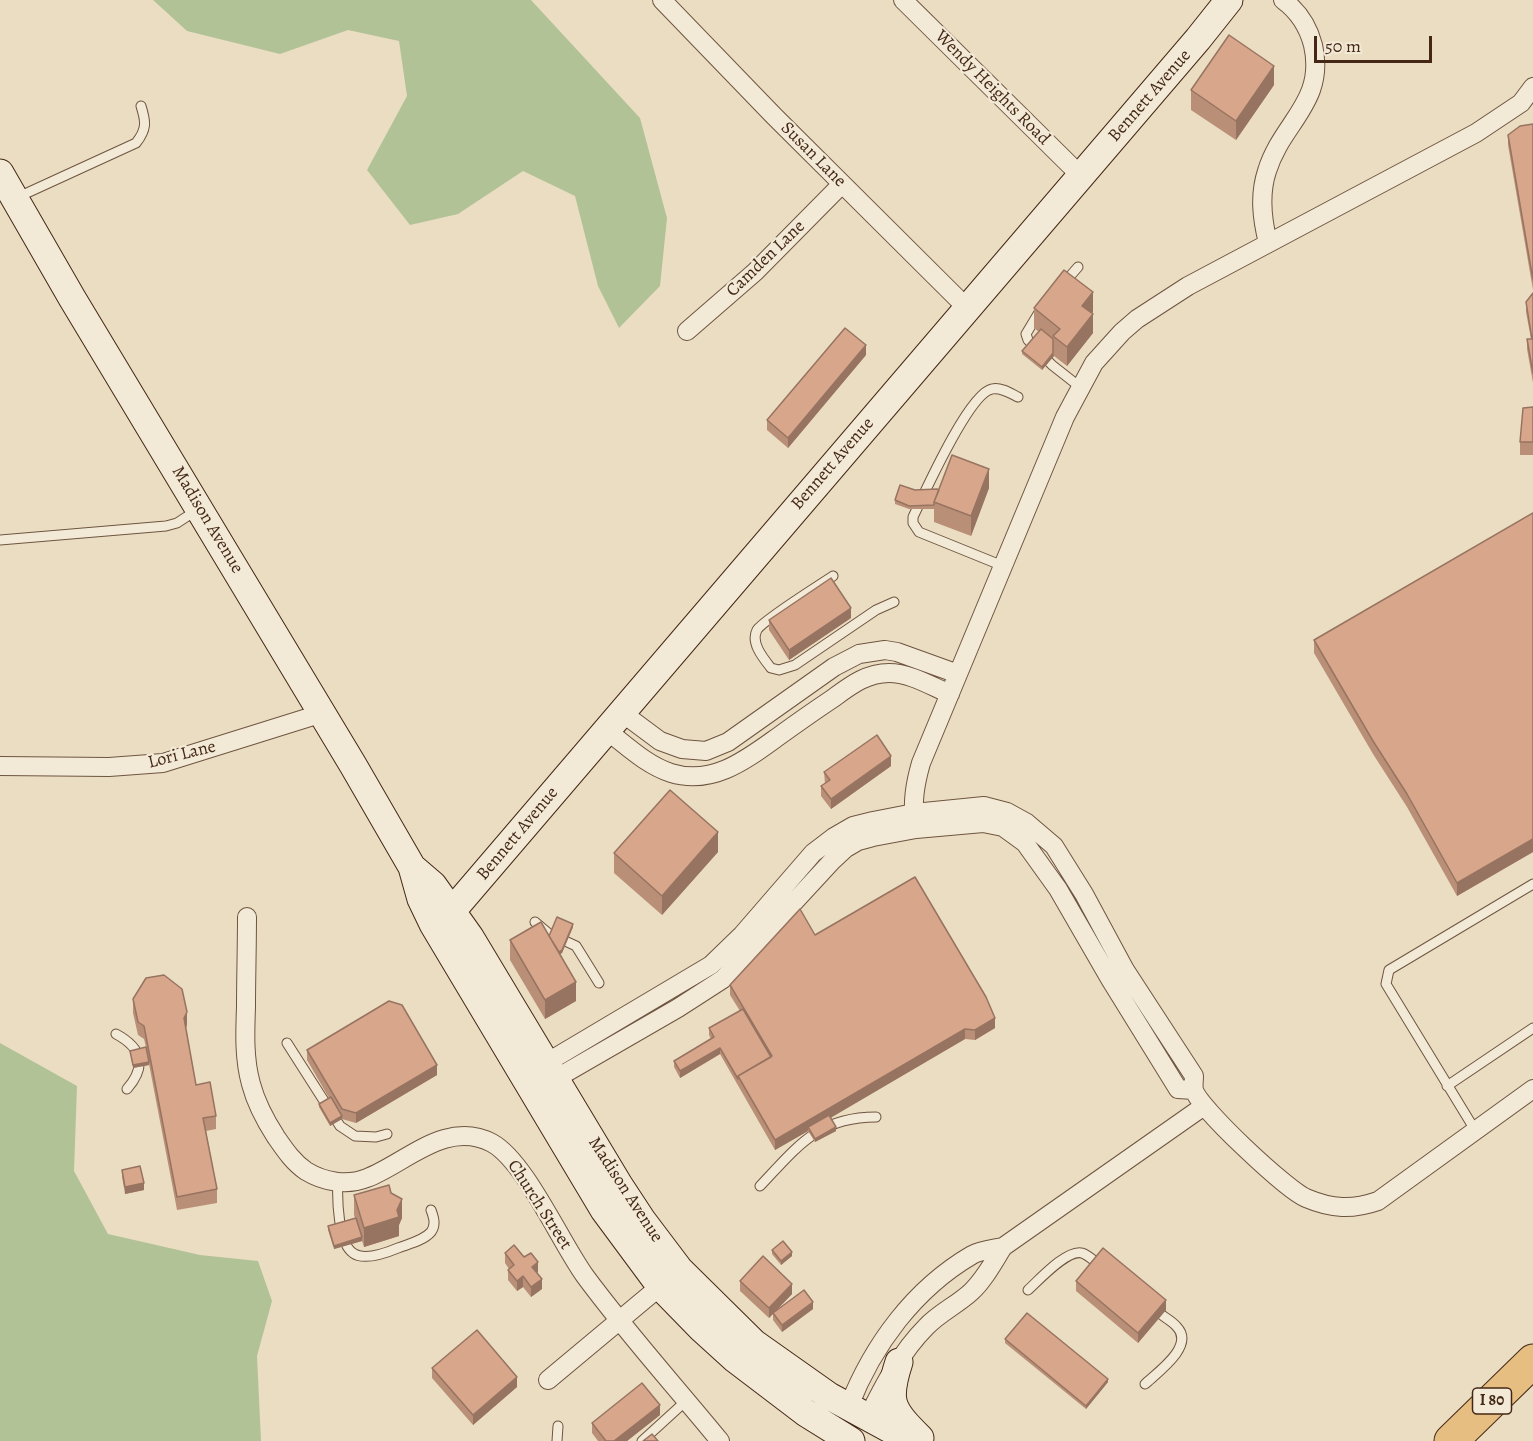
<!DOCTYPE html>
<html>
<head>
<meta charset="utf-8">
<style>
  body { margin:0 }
  #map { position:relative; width:1533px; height:1441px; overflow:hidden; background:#ebddc2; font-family:Alegreya,serif }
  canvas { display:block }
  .scale { position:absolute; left:1314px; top:36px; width:118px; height:27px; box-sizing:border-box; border:3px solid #442815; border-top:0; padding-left:8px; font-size:18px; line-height:21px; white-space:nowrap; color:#442815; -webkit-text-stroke:4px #f2e9d7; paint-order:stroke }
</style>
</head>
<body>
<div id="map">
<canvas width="1533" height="1441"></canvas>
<div class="scale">50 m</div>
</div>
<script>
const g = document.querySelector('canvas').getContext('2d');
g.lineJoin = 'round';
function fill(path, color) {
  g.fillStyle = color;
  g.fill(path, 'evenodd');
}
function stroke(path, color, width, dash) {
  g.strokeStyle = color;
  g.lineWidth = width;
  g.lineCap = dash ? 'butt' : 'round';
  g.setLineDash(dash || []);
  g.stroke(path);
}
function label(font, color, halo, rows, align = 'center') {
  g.font = font + ' Alegreya,serif';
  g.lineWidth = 4.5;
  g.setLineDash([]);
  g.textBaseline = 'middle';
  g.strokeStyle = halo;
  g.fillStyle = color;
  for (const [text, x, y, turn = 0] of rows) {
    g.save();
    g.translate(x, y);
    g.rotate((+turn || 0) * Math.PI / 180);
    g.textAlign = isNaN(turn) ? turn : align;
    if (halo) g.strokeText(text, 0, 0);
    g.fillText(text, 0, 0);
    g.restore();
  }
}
const green = new Path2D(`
  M153 0H531L640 118 667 218 660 286 619 328 598 286 575 196 523 171 458 214 410 225 367 170 407 96 399 41 348 30 280 54 187 31Z
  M0 1043 77 1086 74 1171 108 1234 200 1255 258 1261 272 1301 257 1356 261 1441H0Z`);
const lane = new Path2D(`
  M16 198 136 143C147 129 146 122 141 106
  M1064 283 1078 267
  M1041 309 1026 334 1028 340 1052 365 1080 387
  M0 540 166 526 177 523 197 510
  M1003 566 919 532 913 523V517C924 494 969 393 992 389 1001 387 1010 393 1018 397
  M833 576C820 585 763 620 757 630 750 643 764 659 771 668L779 670 795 665 876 610 894 602
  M535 922 548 933 576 946 599 983
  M116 1034C142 1048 147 1066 127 1089
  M287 1043 340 1126 355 1136 376 1137 387 1134
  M1447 1086 1533 1028
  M1475 1130 1386 984 1389 970 1533 884
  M338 1182C337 1198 338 1243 353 1253 364 1261 386 1253 398 1248 408 1244 423 1241 431 1232 436 1225 434 1218 431 1210
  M760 1186C797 1147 818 1117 876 1117
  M1028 1290C1039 1280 1067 1249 1082 1253 1088 1255 1093 1260 1098 1264
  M1145 1384C1158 1372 1195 1346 1177 1327 1173 1322 1167 1319 1162 1315
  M557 1441 558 1426
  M642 1441 687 1400`);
const street = new Path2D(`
  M662 0 774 116 967 308
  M903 0 1081 176
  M1268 243C1262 219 1259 195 1267 171 1282 122 1326 102 1313 45 1308 26 1298 11 1283 0
  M687 331 755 272 842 184
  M621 712 660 741 682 749 706 751 728 742 834 667 859 654 885 650 897 652 958 674
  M606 730C626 745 646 765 671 773 713 786 747 759 779 736 797 723 814 711 832 699 850 686 866 673 889 673 910 673 931 686 950 694
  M0 766 109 767 163 763 323 713
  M915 825C912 802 915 784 921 763L1065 417 1094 363 1122 332 1137 319 1188 286 1476 133 1521 103 1533 87
  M247 917C247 947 246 977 246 1007 245 1033 244 1059 251 1084 256 1103 265 1120 276 1137 285 1150 293 1162 306 1171 324 1182 347 1186 367 1178 406 1163 446 1119 492 1143 525 1161 561 1243 585 1276 627 1333 675 1386 720 1441
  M536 1069 711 965 742 935 813 853 834 837 853 826 873 821 914 813 984 806 1007 812 1027 823 1054 846 1084 894 1125 970 1194 1076C1194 1080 1193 1086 1194 1090 1199 1108 1287 1190 1306 1198 1332 1209 1352 1210 1378 1201L1533 1089
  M546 1082 555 1079 678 1008 723 979 832 861 846 848 858 841 873 837 916 829 983 823 1003 827 1025 843 1058 889 1110 979 1178 1089 1194 1090
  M548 1380 669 1279
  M849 1406C873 1345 914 1289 972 1255 981 1250 994 1249 1003 1247L1204 1106
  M868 1417C884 1385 901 1352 926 1327 939 1313 957 1305 971 1292 984 1280 993 1263 1003 1247`);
const secondary = new Path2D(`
  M0 173 72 298 353 765 412 867 421 899 433 924 604 1210 661 1287 702 1329 735 1359 806 1413 851 1441
  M412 867 433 885 470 937 619 1185 642 1220 679 1269 754 1343 829 1396 912 1441
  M433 924 452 911 1198 39 1229 0
  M899 1362C886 1402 891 1409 920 1438`);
const highway = new Path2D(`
  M1451 1441 1533 1361`);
const wall = new Path2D(`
  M1274 85 1236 140 1191 110V90Z
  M1533 124V290L1508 145V135Z
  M1533 293V383L1527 349V339H1531L1526 312V302Z
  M1034 308 1093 312 1092 313 1093 333 1067 366 1054 356 1042 370 1022 354V351L1039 332 1034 328Z
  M866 355 788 448 767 430V420Z
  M1533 407V455H1520V442Z
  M989 488 971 536 934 522V509H909L895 504V500L915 490Z
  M1533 513V852L1457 896 1407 807 1373 754 1314 653V640Z
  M851 618 789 660 769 630V620Z
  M891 766 831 809 821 796V786L825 784 824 772Z
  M718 852 662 915 614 873V853Z
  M573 927 562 953 560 954 576 1001 545 1019 510 960V940L549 936Z
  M815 935 995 1028 975 1040 965 1039 831 1117 836 1131 815 1142 808 1131 775 1150 720 1054 680 1078 674 1067V1061L711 1039 709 1035V1028L740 1011 730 995V985Z
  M133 999 187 1025 186 1028 196 1085 216 1116V1129L206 1131 217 1189V1203L177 1210 149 1064V1065L133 1068 130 1051 146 1047 144 1039 138 1035 133 1013Z
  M307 1050 437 1075 356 1123 342 1119 330 1126 319 1107V1104L329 1098 307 1060Z
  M122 1170 144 1190 125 1194 122 1177Z
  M391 1193 402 1218 399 1225V1236L364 1247 362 1241 334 1249 328 1230V1226L355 1218 354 1215V1195Z
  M772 1250 792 1256 781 1265 772 1254Z
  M505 1253 524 1257 538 1272 537 1273 542 1289 531 1297 523 1287 517 1291 508 1280V1270L509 1269 505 1263Z
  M740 1281 792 1294 775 1312 813 1309 782 1332 773 1320V1314L769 1318 740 1291Z
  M1076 1281 1166 1310 1138 1343 1076 1291Z
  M1005 1339 1108 1382 1086 1409 1005 1343Z
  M432 1368 517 1387 473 1425 432 1378Z
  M660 1415 627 1441H598L592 1433V1423Z`);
const shadedWall = new Path2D(`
  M1274 66V85L1236 140V121Z
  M1093 292V312L1082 326V306Z
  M1093 314V333L1067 366V347Z
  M866 345V355L788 448V438Z
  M1053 353 1054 356 1042 370V367Z
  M989 469V488L971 536V516Z
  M851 608V618L789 660V650Z
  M891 756V766L831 809V799Z
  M718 832V852L662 915V896Z
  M1533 839V852L1457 896V883Z
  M573 924V927L562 953 552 959Z
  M576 982V1001L545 1019V1000Z
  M187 1012V1025L184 1032V1018Z
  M995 1018V1028L975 1040V1030Z
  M965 1029V1039L810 1130 808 1127V1131L775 1150V1140Z
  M720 1048V1054L680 1078V1071Z
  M149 1062V1065L133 1068V1065Z
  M437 1065V1075L356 1123V1113Z
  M342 1116V1119L330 1126V1123Z
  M836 1127V1131L815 1142V1139Z
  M144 1183V1190L125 1194V1187Z
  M402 1199V1218L399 1225V1236L364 1247V1228L397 1210Z
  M362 1237V1241L334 1249V1246Z
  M792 1252V1256L781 1265V1261Z
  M538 1262V1272L532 1277V1267Z
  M523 1276V1287L517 1291V1281Z
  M542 1279V1289L531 1297V1287Z
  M792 1284V1294L769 1318V1308Z
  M1166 1300V1310L1138 1343V1333Z
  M813 1302V1309L782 1332V1325Z
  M517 1377V1387L473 1425V1415Z
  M1108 1379V1382L1086 1409V1406Z
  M660 1405V1415L627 1441H614Z`);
const building = new Path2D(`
  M1229 35 1274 66 1236 121 1191 90Z
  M1533 124V280L1508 135 1520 126Z
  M1064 270 1093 292 1082 306 1093 314 1067 347 1053 336 1060 329 1034 308Z
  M1533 293V373L1527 339H1532L1526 302Z
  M845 328 866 345 788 438 767 420Z
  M1041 329 1053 339V353L1042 367 1022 351Z
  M1533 407V442H1520L1523 408Z
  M952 455 989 469 971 516 934 502Z
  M900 485 915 490 937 489 939 490 934 502V505L909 506 895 500Z
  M1533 513V839L1457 883 1407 794 1373 741 1314 640Z
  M831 578 851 608 789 650 769 620Z
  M877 735 891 756 831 799 821 786 830 780 824 772Z
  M670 790 718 832 662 896 614 853Z
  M915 877 986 997 995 1018 975 1030 965 1029 775 1140 738 1076 772 1056 730 985 800 909 815 935Z
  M557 917 573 924 562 950 559 952 549 936Z
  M541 922 576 982 545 1000 510 940Z
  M164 975 182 989 187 1012 184 1018 196 1085 210 1082 216 1116 203 1118 217 1189 177 1197 144 1026 138 1022 133 999 146 978Z
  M389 1001 402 1005 437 1065 356 1113 342 1109 307 1050Z
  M743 1009 771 1057 738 1076V1079L720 1048 680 1071 674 1061 714 1037 709 1028Z
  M146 1047 149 1062 133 1065 130 1051Z
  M331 1097 342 1116 330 1123 319 1104Z
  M829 1115 836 1127 815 1139 808 1127Z
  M140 1166 144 1183 125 1187 122 1170Z
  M389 1185 391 1193 402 1199 397 1210 399 1217 364 1228 354 1195Z
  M356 1218 362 1237 334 1246 328 1226Z
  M783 1241 792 1252 781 1261 772 1250Z
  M514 1245 524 1257 531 1253 538 1262 532 1267 542 1279 531 1287 523 1276 517 1281 508 1270 514 1265 505 1253Z
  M1103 1248 1166 1300 1138 1333 1076 1281Z
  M763 1256 792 1284 769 1308 740 1281Z
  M804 1290 813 1302 782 1325 773 1313Z
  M1027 1313 1108 1379 1086 1406 1005 1339Z
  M477 1330 517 1377 473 1415 432 1368Z
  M642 1383 660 1405 614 1441H606L592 1423Z
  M652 1434 658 1441H643Z`);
const shields = [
  [1492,1401,39]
];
const shieldNames = [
  ["I 80",1492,1401]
];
const streetNames = [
  ["Wendy Heights Road",992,88,45],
  ["Bennett Avenue",1150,96,-49],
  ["Susan Lane",813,155,45],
  ["Camden Lane",766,259,-44],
  ["Bennett Avenue",833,464,-49],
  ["Madison Avenue",207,520,59],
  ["Lori Lane",182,755,-14],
  ["Bennett Avenue",518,834,-50],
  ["Madison Avenue",625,1190,57],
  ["Church Street",539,1205,57]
];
fill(green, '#b2c297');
stroke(lane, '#6e5540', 11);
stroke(street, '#6e5540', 20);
stroke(secondary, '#442815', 29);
stroke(highway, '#442815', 35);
stroke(lane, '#f2e9d7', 9);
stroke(street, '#f2e9d7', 18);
stroke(secondary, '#f2e9d7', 27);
stroke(highway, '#e6be81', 33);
fill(wall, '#ba8f77');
fill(shadedWall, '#977461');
fill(building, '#d8a68a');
stroke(building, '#977461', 1.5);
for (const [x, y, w] of shields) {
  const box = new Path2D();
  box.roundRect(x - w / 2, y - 13, w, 26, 4.5);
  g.fillStyle = '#f2e9d7';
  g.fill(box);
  stroke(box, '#442815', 1.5);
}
label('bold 16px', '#442815', null, shieldNames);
label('18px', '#442815', '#f2e9d7', streetNames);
</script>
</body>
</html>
